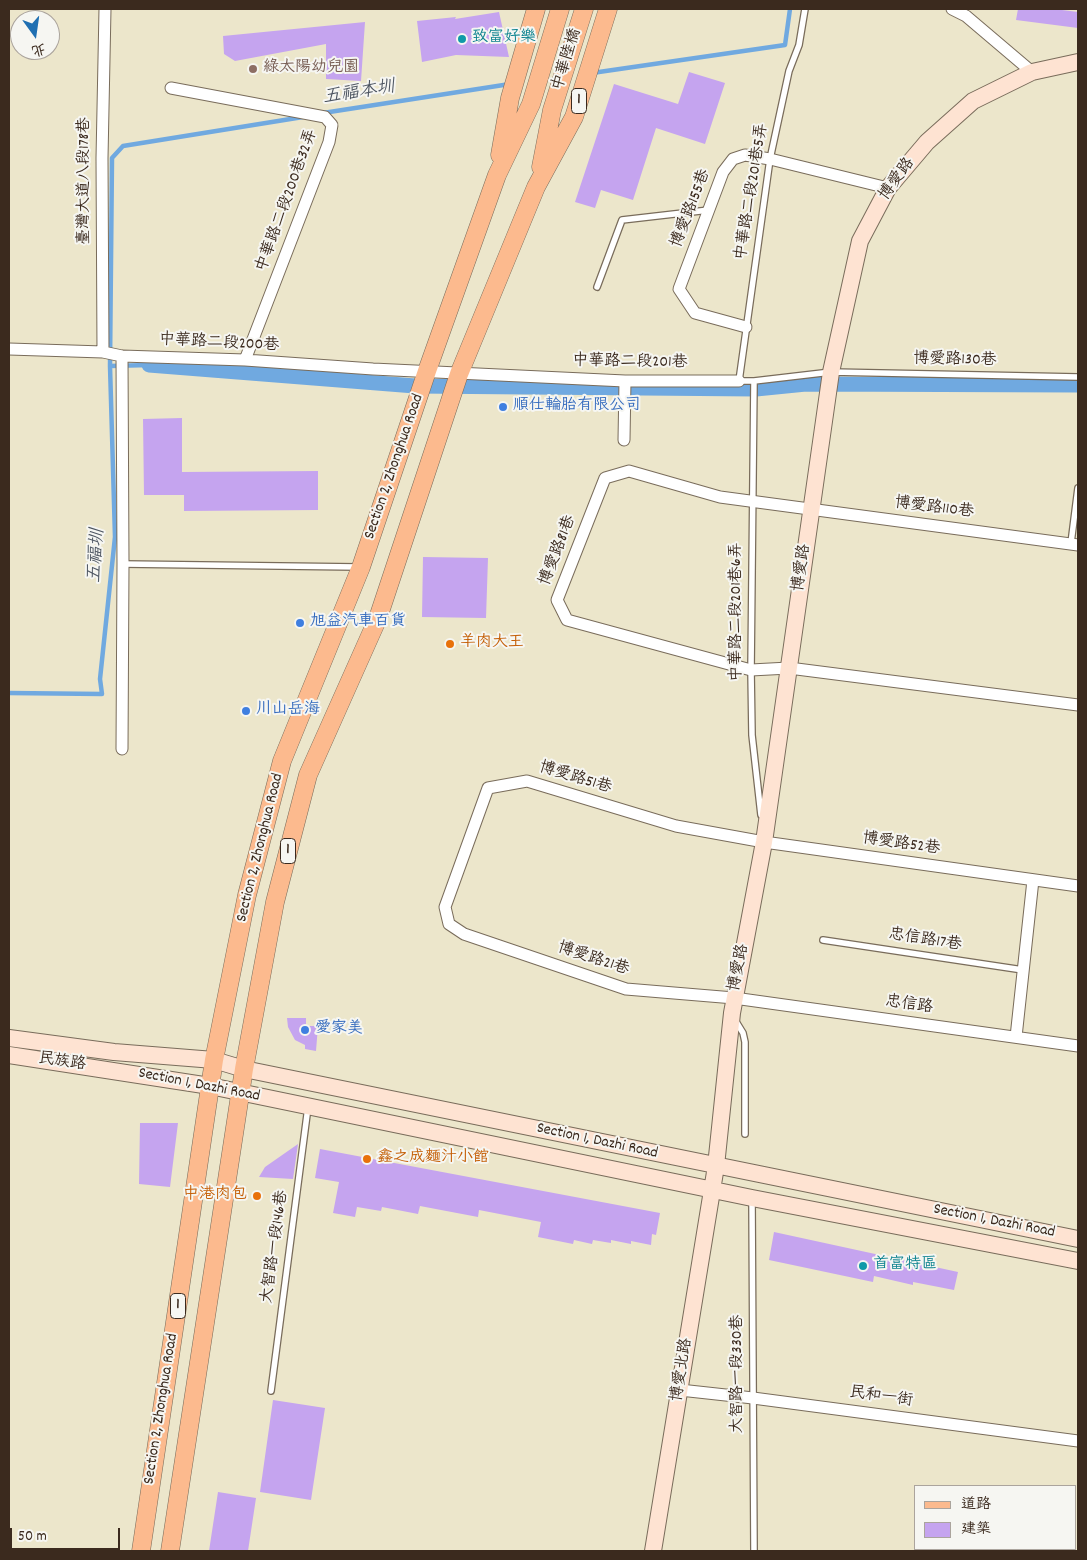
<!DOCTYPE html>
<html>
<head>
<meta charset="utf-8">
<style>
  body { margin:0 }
  #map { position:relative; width:1087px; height:1560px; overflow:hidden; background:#ece6cb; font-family:Dekko,"LXGW WenKai TC",sans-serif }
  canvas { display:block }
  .frame { position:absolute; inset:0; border:10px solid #3b2a1e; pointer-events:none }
  .legend { position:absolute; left:914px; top:1485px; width:162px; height:65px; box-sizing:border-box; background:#f6f6f2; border:1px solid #aba49d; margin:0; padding:6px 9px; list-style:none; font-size:15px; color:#3b2a1e }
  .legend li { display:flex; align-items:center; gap:10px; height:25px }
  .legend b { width:25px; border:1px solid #aba49d }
  .north { position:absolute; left:10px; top:10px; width:50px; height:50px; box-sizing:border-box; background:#f6f6f2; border:1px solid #aba49d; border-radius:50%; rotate:166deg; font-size:14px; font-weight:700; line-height:20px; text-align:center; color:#3b2a1e }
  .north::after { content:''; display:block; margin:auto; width:18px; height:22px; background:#1f6fb2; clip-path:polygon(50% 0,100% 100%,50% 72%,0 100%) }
  .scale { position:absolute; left:10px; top:1528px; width:110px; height:22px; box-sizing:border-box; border:2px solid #3b2a1e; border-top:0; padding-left:6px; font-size:15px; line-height:18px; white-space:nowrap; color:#3b2a1e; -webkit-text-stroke:4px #f6f6f2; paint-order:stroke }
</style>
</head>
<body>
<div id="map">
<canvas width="1087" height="1560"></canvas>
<div class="frame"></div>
<ul class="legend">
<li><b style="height:6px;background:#fcba8e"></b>道路</li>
<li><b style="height:14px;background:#c5a4ef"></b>建築</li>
</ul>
<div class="north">北</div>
<div class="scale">50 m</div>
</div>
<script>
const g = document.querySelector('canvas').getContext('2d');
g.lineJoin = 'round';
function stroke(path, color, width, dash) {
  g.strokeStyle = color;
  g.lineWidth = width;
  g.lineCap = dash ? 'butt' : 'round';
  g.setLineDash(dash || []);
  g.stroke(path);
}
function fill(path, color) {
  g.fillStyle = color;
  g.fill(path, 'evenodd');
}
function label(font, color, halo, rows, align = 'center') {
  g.font = font + ' Dekko,"LXGW WenKai TC",sans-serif';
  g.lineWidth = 4;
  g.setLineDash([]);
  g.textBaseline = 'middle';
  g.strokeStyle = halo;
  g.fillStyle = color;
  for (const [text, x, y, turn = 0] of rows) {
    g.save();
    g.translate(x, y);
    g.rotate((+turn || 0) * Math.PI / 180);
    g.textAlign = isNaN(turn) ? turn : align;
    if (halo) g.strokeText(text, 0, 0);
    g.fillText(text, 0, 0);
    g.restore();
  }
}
const stream = new Path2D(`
  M592 73 785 45 790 9
  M323 113 510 84
  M110 366 112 158 123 146 303 117
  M9 693 102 694 100 679 115 537 110 366 149 365`);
const canal = new Path2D(`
  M149 365 415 386 756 389 806 384 1078 385`);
const building = new Path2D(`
  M1018 9H1054L1078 12V28L1016 20Z
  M499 12 509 57 456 55 422 62 417 21 456 17 455 19Z
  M365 22 361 81 326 79V44L235 61 224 54 223 36Z
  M689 72 725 83 705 144 656 128 633 200 601 190 595 208 575 202 614 84 678 104Z
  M182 418V472L318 471V510L184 511V495H144L143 419Z
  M423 557 488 558 486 618 422 617Z
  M287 1018H306V1026H318L316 1051 305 1049V1045L295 1040 288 1027Z
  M140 1123H178L170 1187 139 1184Z
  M298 1144 293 1179 259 1177 265 1167Z
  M320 1149 660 1213 656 1235 652 1234 651 1245 631 1241V1244L611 1240V1243L593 1240 592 1244 574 1240 573 1244 538 1237 541 1222 479 1210 478 1217 420 1206 418 1214 382 1207 381 1211 357 1207 355 1217 333 1213 339 1182 315 1178Z
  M774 1232 958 1272 954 1290 913 1282V1285L874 1276 873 1282 769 1260Z
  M273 1400 325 1408 311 1500 260 1492Z
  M218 1492 256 1498 248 1551H209Z`);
const lane = new Path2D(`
  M805 9 799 45 789 71 770 159 739 381H754L831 372 1078 377
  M597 287 622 220 709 210
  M754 381 751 670 752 735 761 815
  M1071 543 1078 488
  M123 564 358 567
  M823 940 1023 970
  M735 1020 743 1033 745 1042V1134
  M752 1200 754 1551
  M271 1391 308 1107`);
const street = new Path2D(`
  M952 9 966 16 1032 72
  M171 88 325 117 332 125 329 142 245 360
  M746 327 695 313 679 289 723 172 733 159 745 155 770 159 888 188
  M9 349 103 352 122 356 245 360 373 369 625 381H739
  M103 352 102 158 105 9
  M624 440 625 381
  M1078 545 720 497 629 471 605 478 557 600 567 620 751 670 789 668 1078 705
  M122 749 123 564 122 356
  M1078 886 764 842 676 826 527 781 488 788 445 907 449 924 464 934 626 989 734 998 1078 1046
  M1016 1037 1033 880
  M680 1390 753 1398 1078 1441`);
const secondary = new Path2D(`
  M9 1038 114 1052 214 1060 244 1069 1078 1239
  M9 1055 210 1086 752 1198 1078 1261
  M653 1551 716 1166 732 1013 764 842 831 372 860 241 888 188 927 142 973 101 1032 72 1078 62`);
const primary = new Path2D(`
  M500 155 510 98 536 9
  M541 167 552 110 584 9
  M141 1551 214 1060 247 895 282 761 361 567 427 371 497 175 531 104 560 9
  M170 1551 244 1069 275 902 308 775 378 618 459 374 536 187 574 117 608 9`);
const markers = [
  [462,39,5,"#0f9aa8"],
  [253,69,5,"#8d6e63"],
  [503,407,5,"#3f7fe0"],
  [300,623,5,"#3f7fe0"],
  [450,644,5,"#e8710a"],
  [246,711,5,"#3f7fe0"],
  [305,1030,5,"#3f7fe0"],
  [367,1159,5,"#e8710a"],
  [257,1196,5,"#e8710a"],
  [863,1266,5,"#0f9aa8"]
];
const shields = [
  [579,101,15],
  [288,851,15],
  [178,1306,15]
];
const shieldNames = [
  ["1",579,101],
  ["1",288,851],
  ["1",178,1306]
];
const cultureNames = [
  ["致富好樂",472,39],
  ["首富特區",873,1266]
];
const streetNames = [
  ["中華陸橋",568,60,-73],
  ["博愛路",898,180,-54],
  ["臺灣大道八段178巷",86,181,-90],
  ["中華路二段201巷5弄",753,192,-81],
  ["中華路二段200巷32弄",288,201,-70],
  ["博愛路155巷",692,209,-69],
  ["中華路二段200巷",219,344,3],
  ["博愛路130巷",955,361,1],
  ["中華路二段201巷",630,363,1],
  ["Section 2, Zhonghua Road",395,467,-71],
  ["博愛路110巷",934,509,7],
  ["博愛路81巷",559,551,-69],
  ["博愛路",803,568,-82],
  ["中華路二段201巷6弄",738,612,-90],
  ["博愛路51巷",575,779,17],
  ["博愛路52巷",901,845,8],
  ["Section 2, Zhonghua Road",261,848,-76],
  ["忠信路17巷",925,941,9],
  ["博愛路21巷",593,960,18],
  ["博愛路",740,968,-79],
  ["忠信路",909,1006,8],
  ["民族路",62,1063,8],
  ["Section 1, Dazhi Road",199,1086,11],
  ["Section 1, Dazhi Road",597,1142,12],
  ["Section 1, Dazhi Road",994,1222,11],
  ["大智路一段146巷",276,1247,-82],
  ["博愛北路",683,1370,-81],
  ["大智路一段330巷",739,1374,-90],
  ["民和一街",881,1398,8],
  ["Section 2, Zhonghua Road",162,1409,-81]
];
const educationNames = [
  ["綠太陽幼兒園",263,69]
];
const shopNames = [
  ["順仕輪胎有限公司",513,407],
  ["旭益汽車百貨",310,623],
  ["川山岳海",256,711],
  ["愛家美",315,1030]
];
const foodNames = [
  ["羊肉大王",460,644],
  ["鑫之成麵汁小館",377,1159],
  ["中港肉包",247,1196,"right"]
];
const waterNames = [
  ["五福本圳",359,94,-9],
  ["五福圳",98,556,-86]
];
stroke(stream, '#70a9e0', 4.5);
stroke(canal, '#70a9e0', 15);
fill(building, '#c5a4ef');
stroke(lane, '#796c5b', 8);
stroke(street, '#796c5b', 13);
stroke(secondary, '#796c5b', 18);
stroke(primary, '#796c5b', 19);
stroke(lane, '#fff', 5.5);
stroke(street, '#fff', 11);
stroke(secondary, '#fee3d2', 16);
stroke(primary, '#fcba8e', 18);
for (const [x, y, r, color] of markers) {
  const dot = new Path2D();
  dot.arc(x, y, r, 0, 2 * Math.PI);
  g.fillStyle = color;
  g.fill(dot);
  stroke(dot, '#f6f6f2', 2);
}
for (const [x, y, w] of shields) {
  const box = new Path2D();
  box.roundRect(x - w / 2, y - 12.5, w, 25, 4);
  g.fillStyle = '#f6f6f2';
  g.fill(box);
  stroke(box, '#3b2a1e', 1);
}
label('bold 15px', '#3b2a1e', null, shieldNames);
label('16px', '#0d838f', '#f6f6f2', cultureNames, 'left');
label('16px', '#3b2a1e', '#f6f6f2', streetNames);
label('16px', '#785e54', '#f6f6f2', educationNames, 'left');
label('16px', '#366cbe', '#f6f6f2', shopNames, 'left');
label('16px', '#c56008', '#f6f6f2', foodNames, 'left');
label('italic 18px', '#4e5662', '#f6f6f2', waterNames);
</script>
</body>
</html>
